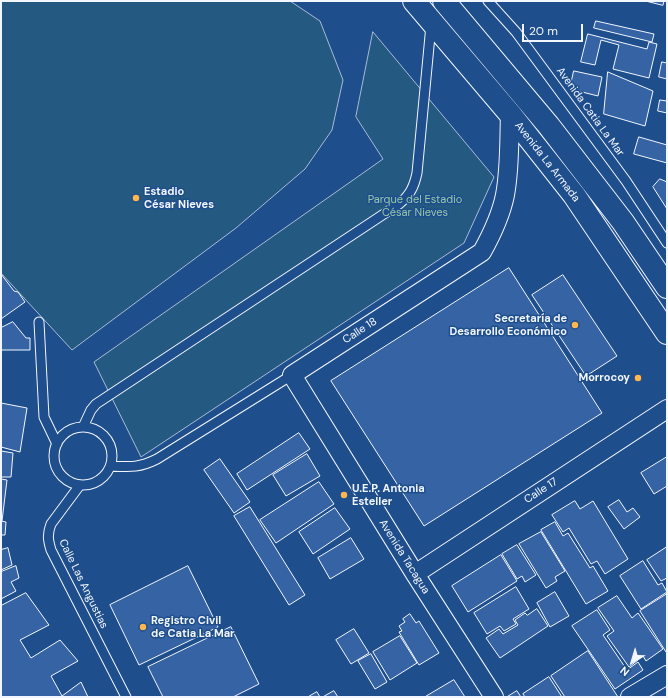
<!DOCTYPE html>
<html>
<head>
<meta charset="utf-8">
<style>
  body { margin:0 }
  #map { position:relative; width:668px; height:698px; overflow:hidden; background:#1f4e8c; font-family:"DM Sans",sans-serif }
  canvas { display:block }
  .frame { position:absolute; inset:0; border:2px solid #f2f6ff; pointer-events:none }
  .north { position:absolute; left:612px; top:642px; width:40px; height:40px; -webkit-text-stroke:3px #1f4e8c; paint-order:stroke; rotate:218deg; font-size:11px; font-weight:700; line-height:16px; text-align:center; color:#f2f6ff }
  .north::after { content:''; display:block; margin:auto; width:14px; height:18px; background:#f2f6ff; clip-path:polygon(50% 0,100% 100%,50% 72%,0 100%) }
  .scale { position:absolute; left:522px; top:24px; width:61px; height:18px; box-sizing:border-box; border:2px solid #f2f6ff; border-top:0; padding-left:5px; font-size:12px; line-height:14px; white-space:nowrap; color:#f2f6ff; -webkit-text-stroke:3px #1f4e8c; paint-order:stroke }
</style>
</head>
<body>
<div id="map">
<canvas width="668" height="698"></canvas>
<div class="frame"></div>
<div class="north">N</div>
<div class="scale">20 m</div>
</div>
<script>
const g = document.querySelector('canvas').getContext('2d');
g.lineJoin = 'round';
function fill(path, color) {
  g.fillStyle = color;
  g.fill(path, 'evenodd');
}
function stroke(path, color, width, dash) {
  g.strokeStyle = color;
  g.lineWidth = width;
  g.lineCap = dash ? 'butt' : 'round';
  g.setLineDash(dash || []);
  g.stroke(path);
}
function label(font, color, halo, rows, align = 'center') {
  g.font = font + ' "DM Sans",sans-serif';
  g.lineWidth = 3;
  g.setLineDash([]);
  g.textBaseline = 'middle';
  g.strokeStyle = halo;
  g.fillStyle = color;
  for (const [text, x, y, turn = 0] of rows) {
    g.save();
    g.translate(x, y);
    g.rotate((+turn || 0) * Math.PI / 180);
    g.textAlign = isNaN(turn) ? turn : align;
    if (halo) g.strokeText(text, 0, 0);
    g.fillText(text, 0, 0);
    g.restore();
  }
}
const green = new Path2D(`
  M1 1H290L320 21 343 80 332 130 305 169 236 228 72 350 1 273Z
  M373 32 494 177 464 243 141 457 94 362 383 159 356 117Z`);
const building = new Path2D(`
  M646 1H664L663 5Z
  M596 21 654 34 652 42 594 28Z
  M588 34 647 49 649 42 657 44 649 78 613 69 619 45 601 40 595 65 581 62Z
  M662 62 667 63V79L659 77Z
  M574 71 602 77 598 96 570 89Z
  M608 72 653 91 645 126 604 114Z
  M660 100 667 101V113L658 111Z
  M639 137 667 145V163L634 154Z
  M660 179 667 182V209L653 187Z
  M509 268 602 413 424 526 331 381Z
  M1 274 14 291 18 292 25 302 1 319Z
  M563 275 617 356 586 376 532 295Z
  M13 322 26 338H30V350H1V328Z
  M1 403 27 408 20 452 1 447Z
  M299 433 310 449 247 490 237 474Z
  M1 451 13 453 11 477H1Z
  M307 454 320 476 286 496 273 475Z
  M667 457V486L654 494 641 473Z
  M220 459 250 502 234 513 204 470Z
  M1 479 7 480 2 521 1 520Z
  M319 482 334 504 276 543 260 520Z
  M619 500 627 512 633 508 640 517 624 529 608 507Z
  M575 501 580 509 593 501 628 559 605 574 597 561 591 564 569 528 563 532 552 515Z
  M250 507 305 595 289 605 234 516Z
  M335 508 350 529 313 554 299 532Z
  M1 521 6 522 5 535H1Z
  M555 522 563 536 568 533 590 568 593 566 608 591 586 604 541 530Z
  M541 532 565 571 555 577 557 581 546 588 519 544Z
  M351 538 364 559 330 579 318 558Z
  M517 545 536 575 525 582 522 576 517 579 502 554Z
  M667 547V578L661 581 647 560Z
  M8 548 12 565 1 570V550Z
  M501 555 517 581 468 612 452 586Z
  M643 561 658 585 662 583 667 592 641 609 620 576Z
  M16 566 19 578 11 582 16 591 1 599V572Z
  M188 566 218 627 139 665 110 605Z
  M516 587 529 609 513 619 516 624 504 631 500 626 487 634 474 613Z
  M555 592 569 616 550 627 537 603Z
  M26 593 49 625 20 640 31 658 60 640 78 661 51 676 62 696 81 682 88 697H1V606Z
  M667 594V651L666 652 640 611Z
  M617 596 632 618 638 613 663 649 646 661 643 656 629 667 607 636 614 631 598 608Z
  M537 609 548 626 500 658 486 638 499 629 503 634 518 625 515 620 525 613 527 615Z
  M597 610 610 630 603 635 627 670 638 662 643 670 615 689 572 626Z
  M410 614 416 623 419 621 439 653 419 665 399 632 402 631 399 626 405 622 403 619Z
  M231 627 259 684 233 697H163L148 667Z
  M354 629 369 653 351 664 336 640Z
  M400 636 417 663 390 680 373 652Z
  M588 651 618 697H565L551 676Z
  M371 654 387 682 375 689 358 661Z
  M549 677 562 697H525L523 694Z
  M454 680 465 697H425Z
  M334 691 338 697H323Z
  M517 691 521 697H507Z
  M317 692 320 697H308Z`);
const service = new Path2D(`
  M488 1 516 32 626 181 667 243
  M39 322 44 417 57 444
  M83 427 91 410 96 404 399 204C410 195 414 187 417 173L431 25
  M54 456a29 29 0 1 1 58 0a29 29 0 1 1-58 0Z
  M111 466C130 467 139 468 157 459L292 375
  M80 485 51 524C47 534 48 540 51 550L126 697`);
const minor = new Path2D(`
  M415 574 667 409
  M494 697 415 574 292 375 482 252C492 234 501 215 505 195 510 169 509 141 510 114
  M630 697 667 675`);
const secondary = new Path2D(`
  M414 1 510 114 574 195 667 333
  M444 1 549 126 623 222 667 287`);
const markers = [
  [136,198,4,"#ffb74d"],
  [575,325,4,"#ffb74d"],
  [638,378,4,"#ffb74d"],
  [344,495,4,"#ffb74d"],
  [143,627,4,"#ffb74d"]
];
const streetNames = [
  ["Avenida Catia La Mar",590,112,54],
  ["Avenida La Armada",547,162,52],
  ["Calle 18",360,331,-33],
  ["Calle 17",541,491,-33],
  ["Avenida Tacagua",404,557,58],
  ["Calle Las Angustias",83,584,64]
];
const poiNames = [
  ["Estadio",144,192],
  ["César Nieves",144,205],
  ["Secretaría de",567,319,"right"],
  ["Desarrollo Económico",567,332,"right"],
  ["Morrocoy",630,378,"right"],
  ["U.E.P. Antonia",352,489],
  ["Esteller",352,502],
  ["Registro Civil",151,621],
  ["de Catia La Mar",151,634]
];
const parkNames = [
  ["Parque del Estadio",415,200],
  ["César Nieves",415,213]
];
fill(green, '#245a82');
stroke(green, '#a8bbd7', 1);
fill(building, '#3563a3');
stroke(building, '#f2f6ff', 1);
stroke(service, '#f2f6ff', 11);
stroke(minor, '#f2f6ff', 20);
stroke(secondary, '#f2f6ff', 24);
stroke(service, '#1f4e8c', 9);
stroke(minor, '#1f4e8c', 18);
stroke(secondary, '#1f4e8c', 22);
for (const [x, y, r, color] of markers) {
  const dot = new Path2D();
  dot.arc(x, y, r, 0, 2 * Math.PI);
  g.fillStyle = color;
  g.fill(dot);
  stroke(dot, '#1f4e8c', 1.5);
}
label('11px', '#f2f6ff', '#1f4e8c', streetNames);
label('bold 11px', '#f2f6ff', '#1f4e8c', poiNames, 'left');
label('11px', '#97c8a6', '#1f4e8c', parkNames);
</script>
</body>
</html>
